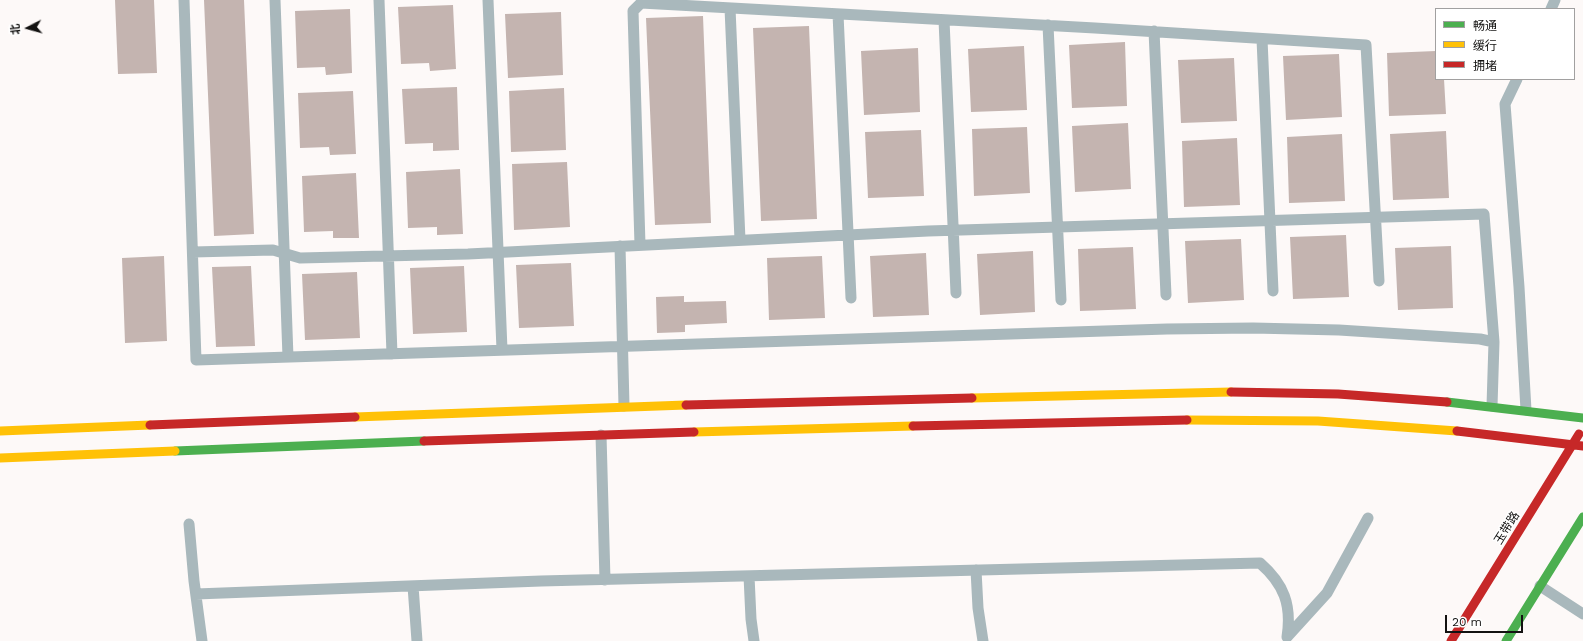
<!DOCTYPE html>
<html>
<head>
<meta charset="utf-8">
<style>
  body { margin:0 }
  #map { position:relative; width:1583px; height:641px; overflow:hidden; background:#fdf9f8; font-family:"Work Sans","Noto Sans SC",sans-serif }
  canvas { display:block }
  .legend { position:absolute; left:1435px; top:8px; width:140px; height:72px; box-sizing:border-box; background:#fff; border:1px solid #a1a0a0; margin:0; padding:5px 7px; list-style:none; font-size:12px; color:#131211 }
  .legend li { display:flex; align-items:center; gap:8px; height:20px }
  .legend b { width:20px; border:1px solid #a1a0a0 }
  .north { position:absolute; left:8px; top:8px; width:40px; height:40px; -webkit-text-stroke:3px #fff; paint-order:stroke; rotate:264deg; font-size:11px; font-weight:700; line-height:16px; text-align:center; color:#131211 }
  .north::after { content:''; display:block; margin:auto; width:14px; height:18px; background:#131211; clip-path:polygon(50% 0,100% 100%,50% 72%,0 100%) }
  .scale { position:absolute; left:1445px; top:615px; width:78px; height:18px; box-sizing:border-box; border:2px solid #131211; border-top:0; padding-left:5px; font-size:12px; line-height:14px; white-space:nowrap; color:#131211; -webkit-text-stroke:3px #fff; paint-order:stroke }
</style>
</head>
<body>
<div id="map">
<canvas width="1583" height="641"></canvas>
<ul class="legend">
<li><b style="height:5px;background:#4caf50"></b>畅通</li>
<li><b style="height:5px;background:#ffc107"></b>缓行</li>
<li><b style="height:5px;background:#c62828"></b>拥堵</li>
</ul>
<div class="north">北</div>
<div class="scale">20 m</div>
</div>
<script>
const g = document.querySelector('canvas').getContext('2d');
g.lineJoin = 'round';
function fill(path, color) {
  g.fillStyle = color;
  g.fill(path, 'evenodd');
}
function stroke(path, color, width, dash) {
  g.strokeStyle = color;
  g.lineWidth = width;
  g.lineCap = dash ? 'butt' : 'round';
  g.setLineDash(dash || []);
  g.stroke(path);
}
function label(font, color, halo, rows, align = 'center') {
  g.font = font + ' "Work Sans","Noto Sans SC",sans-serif';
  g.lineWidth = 3;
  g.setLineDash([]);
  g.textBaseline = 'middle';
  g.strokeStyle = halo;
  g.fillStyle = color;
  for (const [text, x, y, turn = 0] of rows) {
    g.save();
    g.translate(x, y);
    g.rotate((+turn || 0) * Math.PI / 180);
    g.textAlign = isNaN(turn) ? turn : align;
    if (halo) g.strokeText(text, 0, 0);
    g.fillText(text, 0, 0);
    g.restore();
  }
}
const building = new Path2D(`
  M115 0H154L157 73 118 74Z
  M204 0H244L254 234 214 236Z
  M453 5 456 69 430 71 429 63 401 64 398 7Z
  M350 9 352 73 326 75 325 67 297 68 295 11Z
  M561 12 563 75 508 78 505 14Z
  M703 16 711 223 655 225 646 18Z
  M809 26 817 219 761 221 753 28Z
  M1125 42 1127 106 1072 108 1069 45Z
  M1024 46 1027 110 971 112 968 49Z
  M918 48 920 112 864 115 861 51Z
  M1436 51V79H1444L1446 114 1389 116 1387 53Z
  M1339 54 1342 117 1286 120 1283 56Z
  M1234 58 1237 121 1181 123 1178 60Z
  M457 87 459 150 433 151V143L405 144 402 89Z
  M564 88 566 150 511 152 509 91Z
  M353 91 356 154 330 155 329 147 300 148 298 93Z
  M1128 123 1131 189 1075 192 1072 126Z
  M1027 127 1030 193 974 196 972 129Z
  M921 130 924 196 868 198 865 132Z
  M1446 131 1449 198 1393 200 1390 134Z
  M1342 134 1345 201 1289 203 1287 137Z
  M1237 138 1240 205 1184 207 1182 141Z
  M567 162 570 227 514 230 512 164Z
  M460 169 463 234 437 235V227L408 228 406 172Z
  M356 173 359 238H333V231L304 232 302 176Z
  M1346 235 1349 297 1293 299 1290 237Z
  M1241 239 1244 300 1188 303 1185 241Z
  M1451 246 1453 308 1398 310 1395 248Z
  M1133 247 1136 309 1080 311 1078 249Z
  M1033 251 1035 312 980 315 977 254Z
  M926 253 929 315 873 317 870 256Z
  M164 256 167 341 125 343 122 258Z
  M822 256 825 318 769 320 767 258Z
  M571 263 574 326 519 328 516 265Z
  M251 266 255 346 216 347 212 267Z
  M464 266 467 332 413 334 410 268Z
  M357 272 360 338 305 340 302 274Z
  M684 296V302L726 301 727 323 685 325V332L657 333 656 297Z`);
const lane = new Path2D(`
  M184 0 196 360 1167 329 1253 328 1339 330 1480 339 1494 342
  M275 0 288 357
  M379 0 392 354
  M488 0 502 350
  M730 8 740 240
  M1551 9 1555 0
  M838 14 851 298
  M944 20 956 293
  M1048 25 1061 300
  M1154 31 1166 295
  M1262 39 1273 291
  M1517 79 1505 104 1519 287 1526 410
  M640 245 633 11 641 3 1095 28 1366 45 1379 281
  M620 246 624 406
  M193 252 273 250 300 258 468 254 928 231 1484 214 1494 342 1492 406
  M601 435 605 580
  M189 524 194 581 202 641
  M976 570 978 608 983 641
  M749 576 751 619 754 641
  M413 586 417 641
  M1540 586 1583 614
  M196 594 541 581 1260 563C1284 584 1292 605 1287 637
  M1287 637 1327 593 1368 518`);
const fast = new Path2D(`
  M1447 402 1583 418
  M175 451 424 441
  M1506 641 1583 517`);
const slow = new Path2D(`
  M972 398 1231 392
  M355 417 686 405
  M1187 420 1318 421 1457 431
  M0 431 150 425
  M694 432 913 426
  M0 458 175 451`);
const jam = new Path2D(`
  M1231 392 1338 394 1447 402
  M686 405 972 398
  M150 425 355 417
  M913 426 1187 420
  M1457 431 1583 446
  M424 441 694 432
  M1451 641 1579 434`);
const streetNames = [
  ["玉带路",1507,528,-58]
];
fill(building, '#c4b4b0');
stroke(lane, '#a9b8bc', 11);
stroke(fast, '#4caf50', 9);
stroke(slow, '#ffc107', 9);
stroke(jam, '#c62828', 9);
label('12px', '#131211', '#fff', streetNames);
</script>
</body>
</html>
